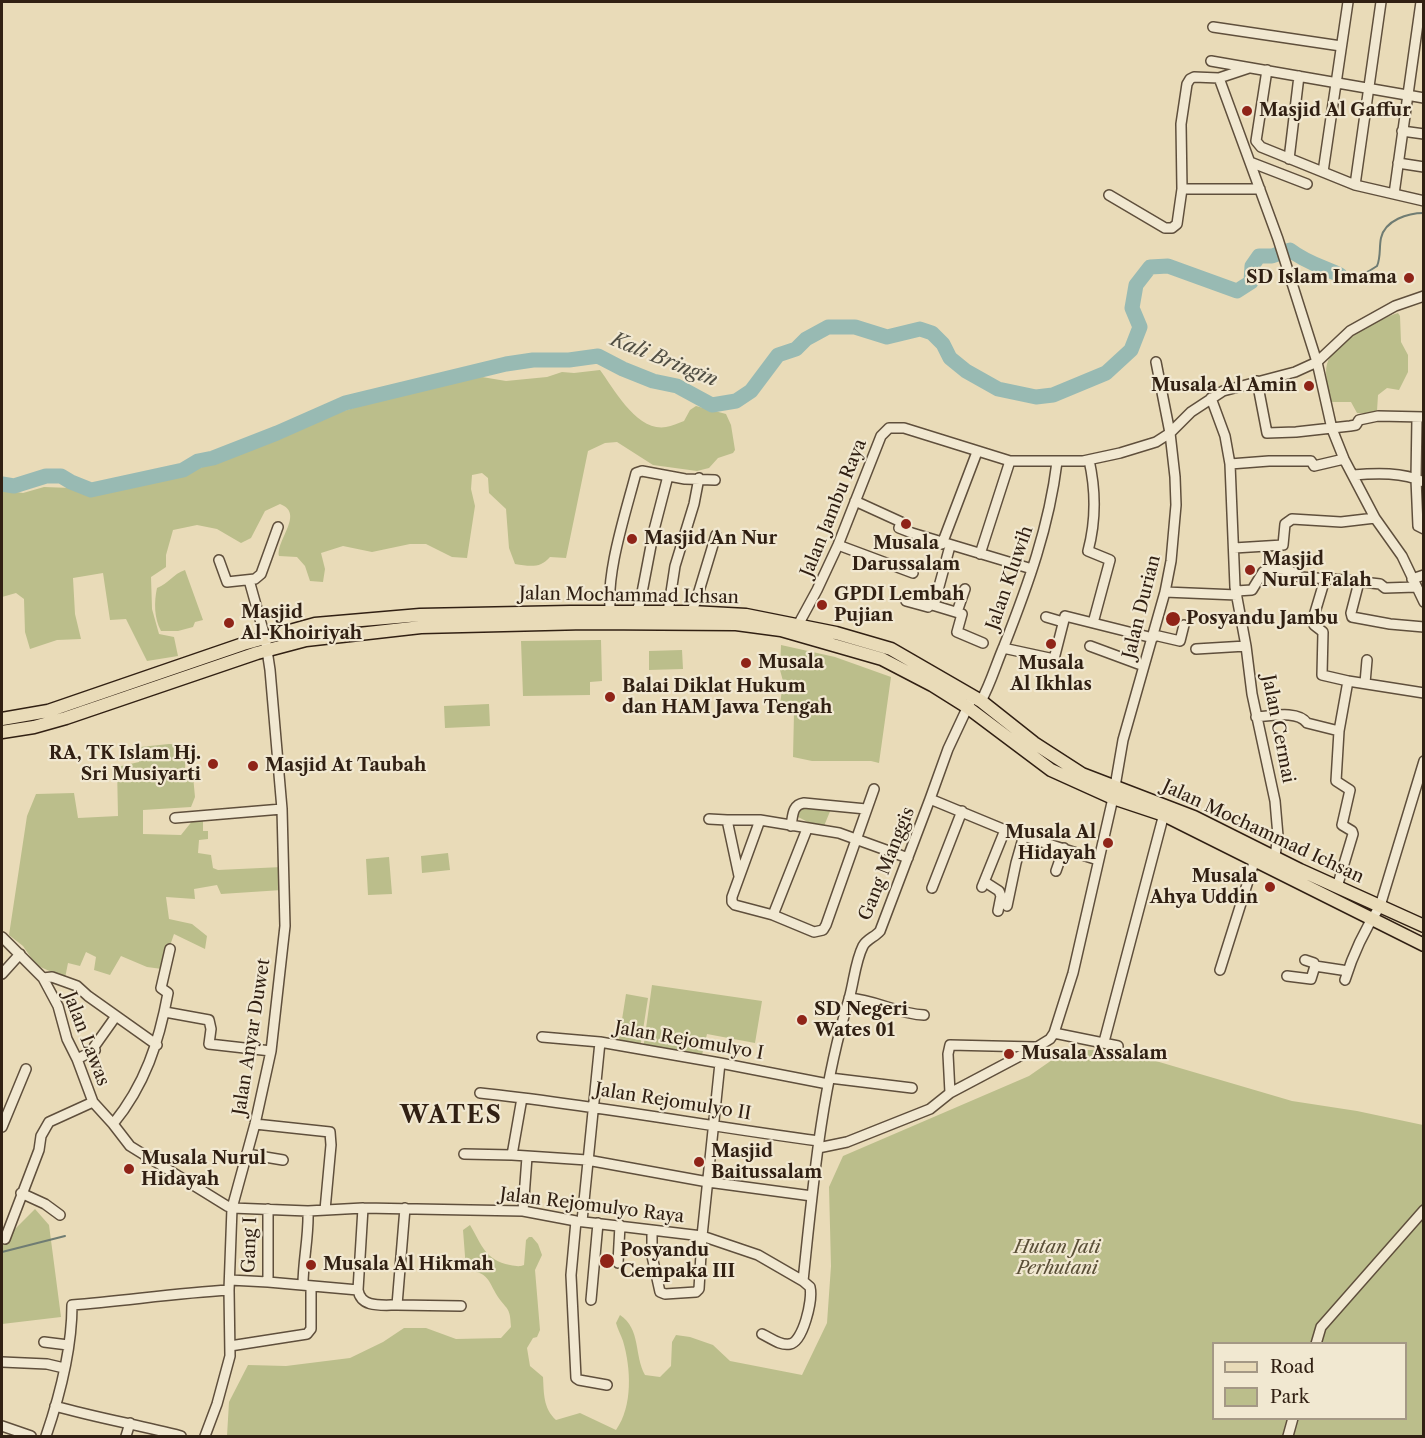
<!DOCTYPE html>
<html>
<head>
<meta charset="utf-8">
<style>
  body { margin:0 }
  #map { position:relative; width:1425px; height:1438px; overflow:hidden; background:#e9dbb8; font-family:"Libre Caslon Text",serif }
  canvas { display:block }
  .frame { position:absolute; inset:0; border:3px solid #312013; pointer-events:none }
  .legend { position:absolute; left:1212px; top:1342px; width:195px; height:78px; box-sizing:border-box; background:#f1e8d1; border:2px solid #a49885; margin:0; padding:8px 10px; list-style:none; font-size:18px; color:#312013 }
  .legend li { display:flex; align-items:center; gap:12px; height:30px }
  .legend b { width:30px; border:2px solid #a49885 }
</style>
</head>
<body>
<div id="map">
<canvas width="1425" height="1438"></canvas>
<div class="frame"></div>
<ul class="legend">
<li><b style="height:8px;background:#e9dbb8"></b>Road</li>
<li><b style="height:16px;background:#bbbe8b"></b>Park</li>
</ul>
</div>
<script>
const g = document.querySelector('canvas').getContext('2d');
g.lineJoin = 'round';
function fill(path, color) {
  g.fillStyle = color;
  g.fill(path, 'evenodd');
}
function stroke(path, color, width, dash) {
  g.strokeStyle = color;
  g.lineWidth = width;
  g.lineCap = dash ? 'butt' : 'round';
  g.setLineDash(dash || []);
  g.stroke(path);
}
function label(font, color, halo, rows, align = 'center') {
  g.font = font + ' "Libre Caslon Text",serif';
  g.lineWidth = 4.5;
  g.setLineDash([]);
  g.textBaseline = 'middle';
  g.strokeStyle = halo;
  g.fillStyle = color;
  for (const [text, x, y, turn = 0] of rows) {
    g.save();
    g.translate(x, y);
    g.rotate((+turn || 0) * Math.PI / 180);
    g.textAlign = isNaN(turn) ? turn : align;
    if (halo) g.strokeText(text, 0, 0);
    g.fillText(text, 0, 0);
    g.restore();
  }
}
const green = new Path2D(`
  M1398 313 1400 316 1401 342 1408 355V372L1399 390 1387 388 1378 395 1377 411 1374 414 1357 413 1351 402H1331C1329 390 1324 375 1327 364 1332 344 1379 319 1398 313Z
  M600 370C614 389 637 432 666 427 672 426 678 423 684 421L690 410 696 406 726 414 731 425 735 450 733 453 718 458 709 468 697 471 653 465 617 442 605 443 588 451 566 558 550 557C540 569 529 566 515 564L509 548 506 509 489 493 488 478 482 473 472 475 471 489 475 506 467 558 452 557 426 544H410L372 552 343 546 321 553 325 569 323 582 310 581 305 566 297 557 279 556C276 540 305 513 280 504L265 511 251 538 241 543 217 529 197 525 173 530 166 555V567L151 577 152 609 159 634 174 637 178 656 147 661 126 619 110 620 103 573 73 578 75 614 81 639 57 640 30 649 25 632 24 599 16 593 2 597V490L23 493 44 487 71 488 85 495 96 496 147 481 191 471 248 451 334 414 421 387 482 377 506 381 547 377 562 372 574 373Z
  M185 570 203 620 195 622 193 627 178 631H161C154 618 154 602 157 588 169 583 173 574 185 570Z
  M601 640 602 681 590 682V695L523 696 521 641Z
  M781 645 835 657 891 677 879 763 871 761H812L793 757 794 713 780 705 783 681 780 670Z
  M682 650 683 669 649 670V651Z
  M489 704 490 726 445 728 444 706Z
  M169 744 186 745 185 772 193 776 195 797 191 807 143 810V834L181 835 193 820 203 819V831H208V839L199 840 198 853 211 855 213 868 218 870 282 867V890L221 894 217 885 194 889 195 899 166 897 169 919 192 924 207 936 205 949 174 934 162 969 147 967 121 956 110 975 94 970 96 957 86 952 80 966 68 963 65 978 36 965 23 946 9 935 27 816 36 794 74 793 78 818 118 816 117 767 139 762 140 747Z
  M801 807 831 809 824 826H816L798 817Z
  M448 853 450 870 422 873 421 856Z
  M389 857 392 894 368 895 366 859Z
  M652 985 762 1001 755 1043 707 1034 701 1059 643 1050Z
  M626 994 648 998 640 1049 618 1045Z
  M1115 1049 1292 1101 1357 1111 1423 1125V1436H227L229 1402 248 1365 286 1366 350 1358 383 1342 404 1328H426L456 1339 501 1338 511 1327C510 1307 508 1311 498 1297 487 1279 490 1274 466 1269L463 1230 470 1225C482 1245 485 1260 510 1265 516 1266 519 1267 524 1265L526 1240 529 1237H532L538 1244 542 1255 535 1270 540 1330 537 1337 533 1338 527 1348 530 1366 543 1377C544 1393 543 1408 556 1420L580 1413 616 1430C633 1406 631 1368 623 1341 621 1335 618 1330 616 1323L620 1315C641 1329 634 1355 645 1375L660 1377 671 1366 672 1342 676 1335 690 1337 713 1345 730 1361 802 1375 827 1323 831 1266 829 1187 843 1156 1029 1076 1065 1051ZM1214 1344H1406V1418H1214Z
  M35 1209 49 1225 61 1317 2 1324V1241L4 1240Z`);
const stream = new Path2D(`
  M1340 275C1352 281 1367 273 1377 266 1381 257 1379 247 1381 238 1385 220 1408 213 1424 213
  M2 1252 65 1236`);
const river = new Path2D(`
  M2 484 14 486 46 476H61L71 482 91 490 183 470 198 461 213 458 277 433 345 403 506 364 533 360H569L598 356 623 369 653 381 677 386 712 405 736 401 751 391 778 355 796 349 806 339 828 327H855L887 337 920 329 932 333 943 344 950 358 966 371 998 389 1036 397 1053 395 1106 373 1131 350 1140 327 1132 308 1136 285 1150 267 1168 266 1237 291 1251 282 1252 266 1259 256H1272L1290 250C1305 262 1323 267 1340 275`);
const minor = new Path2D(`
  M1213 27 1341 46
  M1211 61 1424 98
  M1267 70 1256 141 1261 147 1355 185 1424 201
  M1219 78 1278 239 1317 362 1332 429 1344 459 1375 518 1402 556 1424 602
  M1402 131 1424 134
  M1289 159 1299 76
  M1250 162 1307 184
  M1398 163 1424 167
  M1323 172 1348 2
  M1355 185 1381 2
  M1182 189H1260
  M1394 194 1421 2
  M1109 195 1165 228H1172L1177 224 1182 189 1181 124 1187 84 1190 79 1194 77 1219 78 1249 68
  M1257 381 1267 433 1296 432 1350 426 1356 425 1359 420 1378 416 1424 417
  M1211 398 1225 436 1230 464 1235 587 1246 646 1252 694 1275 801 1278 836 1274 862
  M1417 418 1416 479 1418 526 1424 529
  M1089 460C1096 491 1096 521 1088 551L1110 560 1093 623
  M1230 464 1269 461H1311L1314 466 1344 459
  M1353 475C1376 473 1403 472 1424 482
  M855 501 901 522 899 528 912 533 1032 569
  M942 544 977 452
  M838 545 913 573
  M1234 548 1283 545 1285 524 1292 519 1341 522 1375 518
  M980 554 1010 461
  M219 560 227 582 255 579 261 574 278 527
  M1325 579 1313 619 1314 625 1323 632 1322 675 1348 681
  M1412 579 1424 575
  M1359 582 1351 613 1352 617 1390 624 1424 627
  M1236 591 1252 590 1263 572 1269 568 1289 570 1300 577 1345 580 1380 584 1385 588 1416 587
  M1165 592 1237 595
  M906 601 928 607 929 604 962 614 957 632 983 643
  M934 605 950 546
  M636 612 640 603 654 530 668 476
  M668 612 675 566 694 504 699 478
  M691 612 696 601 716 535
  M957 612 965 589
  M611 616C604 577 626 512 636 473L642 471 685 479 715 480
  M1046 617 1063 622
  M798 625 817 590 838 545 881 436 889 428H904L1010 461H1083L1120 453 1156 442 1170 433 1191 412 1223 391 1295 372 1317 362 1350 331 1395 306 1424 296
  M1154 635 1180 641 1184 625
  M1090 646 1144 666
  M1003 648 1054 659 1065 616 1153 638
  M1196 649 1246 646
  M1365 683 1367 660
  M981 701C991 683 996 664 1004 646 1028 585 1049 527 1057 462
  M1256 717C1271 716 1298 710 1307 723L1339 731 1348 681 1424 693
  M930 799 1005 830 1098 860
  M175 818 282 809
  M709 819 727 820
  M760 820 732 897V902L735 905 773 915 814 932 823 930 826 925 874 789
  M791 826C793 815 792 805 804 803L866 809
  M1056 871 1064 848
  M739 876 727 820H760L839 833 908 858
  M985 882 999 891 1001 896 998 911
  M982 887 1005 830
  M1337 887 1353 834 1352 831 1342 825 1350 790 1336 781 1339 731
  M932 888 962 811
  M1007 906 1016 863 1024 835
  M773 915 807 829
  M2 937 43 978 58 1006 67 1039 77 1059 93 1102 113 1124 130 1146 227 1206 232 1208 308 1211 363 1208 523 1211 576 1221 702 1236 758 1255 803 1281 810 1287C813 1300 803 1342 790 1344 780 1346 771 1338 762 1334
  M1305 960 1314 963 1315 966 1348 971
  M1220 970 1256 856
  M2 974 20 954
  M1287 976 1311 979 1315 966
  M43 978 52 977 77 986 88 996 157 1045
  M1345 980C1353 954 1365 929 1380 906L1424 761
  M849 998C876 1000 898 1014 924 1015
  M165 1012 209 1020 211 1029 209 1044 271 1051
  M1054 1033 1118 1046
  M542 1037 600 1042 720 1063 828 1084
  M1105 1038 1165 810
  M77 1059 95 1050 94 1047 116 1016
  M830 1078 912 1088
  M480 1093C594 1105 706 1126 819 1141
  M950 1093 948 1054 950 1045 1035 1047
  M113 1124C145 1085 159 1042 168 993L161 988 170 949
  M255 1124 330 1132 331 1145 325 1210
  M2 1127 26 1069
  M818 1148 847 1142 930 1109 950 1093 1037 1047 1050 1039 1054 1033 1073 973 1113 798 1123 740 1165 592 1171 561 1176 505 1175 477 1170 433 1156 362
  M247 1154 283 1160
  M464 1154 512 1155 587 1160 708 1182 812 1196
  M512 1155 522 1098
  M21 1193 45 1204 60 1215
  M363 1208 358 1290C361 1308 381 1305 397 1305L405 1208
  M523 1211 527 1157
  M576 1221 571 1275 576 1378 579 1380 607 1385
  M582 1221 600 1042
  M652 1230V1256L660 1292 665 1294 696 1292 699 1289 702 1236 720 1063
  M5 1239 39 1150 41 1136 49 1122 93 1102
  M618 1263 620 1225
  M230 1280 268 1282V1209
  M803 1281C813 1186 821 1090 849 999 854 982 855 962 863 946 867 939 875 937 880 931L930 799 948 749 970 702
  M268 1282 358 1290
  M303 1285C303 1260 309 1236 308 1211
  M591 1300 598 1223
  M397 1305 461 1306
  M44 1342 68 1345
  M1316 1344 1321 1327 1424 1210
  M230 1346 307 1334 311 1329V1286
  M2 1362 47 1364 64 1368
  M55 1406C97 1418 139 1425 181 1436
  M2 1426 31 1436
  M46 1436C60 1395 72 1349 72 1305 124 1301 176 1293 229 1290
  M126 1436 130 1423
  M205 1436 217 1404 230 1356 229 1290 232 1208 255 1124 271 1051 285 926 282 809 270 670 265 637 249 580
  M1288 1436 1293 1418`);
const major = new Path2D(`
  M2 719 48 711 243 644 315 624 420 615 570 612H691L746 615 836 633 891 649 981 701 1034 743 1082 774 1194 817 1300 870 1424 926
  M2 732 34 727 66 718 257 653 306 640 421 627 586 623 736 624 781 630 882 659 932 685 967 707 1051 770 1113 798 1164 815 1424 945`);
const markers = [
  [1247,111,6,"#8f2418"],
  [1409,278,6,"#8f2418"],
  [1309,386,6,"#8f2418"],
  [906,524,6,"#8f2418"],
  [632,539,6,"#8f2418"],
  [1250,570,6,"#8f2418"],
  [822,605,6,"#8f2418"],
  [1173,619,8,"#8f2418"],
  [229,623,6,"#8f2418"],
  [1051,644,6,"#8f2418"],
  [746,663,6,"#8f2418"],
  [610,697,6,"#8f2418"],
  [213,764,6,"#8f2418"],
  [253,766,6,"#8f2418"],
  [1108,843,6,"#8f2418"],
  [1270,887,6,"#8f2418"],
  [802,1020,6,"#8f2418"],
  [1009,1054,6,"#8f2418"],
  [699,1162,6,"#8f2418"],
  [129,1169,6,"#8f2418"],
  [607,1261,8,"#8f2418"],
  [311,1265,6,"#8f2418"]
];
const poiNames = [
  ["Masjid Al Gaffur",1259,111],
  ["SD Islam Imama",1397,278,"right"],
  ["Musala Al Amin",1297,386,"right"],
  ["Masjid An Nur",644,539],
  ["Musala",906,544,"center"],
  ["Darussalam",906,565,"center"],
  ["Masjid",1262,560],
  ["Nurul Falah",1262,581],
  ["GPDI Lembah",834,595],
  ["Pujian",834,616],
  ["Masjid",241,613],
  ["Al-Khoiriyah",241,634],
  ["Posyandu Jambu",1186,619],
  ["Musala",758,663],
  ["Musala",1051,664,"center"],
  ["Al Ikhlas",1051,685,"center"],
  ["Balai Diklat Hukum",622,687],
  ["dan HAM Jawa Tengah",622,708],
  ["RA, TK Islam Hj.",201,754,"right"],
  ["Sri Musiyarti",201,775,"right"],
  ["Masjid At Taubah",265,766],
  ["Musala Al",1096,833,"right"],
  ["Hidayah",1096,854,"right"],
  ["Musala",1258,877,"right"],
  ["Ahya Uddin",1258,898,"right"],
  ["SD Negeri",814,1010],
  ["Wates 01",814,1031],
  ["Musala Assalam",1021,1054],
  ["Masjid",711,1152],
  ["Baitussalam",711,1173],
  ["Musala Nurul",141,1159],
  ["Hidayah",141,1180],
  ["Posyandu",620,1251],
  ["Cempaka III",620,1272],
  ["Musala Al Hikmah",323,1265]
];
const streetNames = [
  ["Jalan Jambu Raya",834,508,-68],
  ["Jalan Kluwih",1010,578,-71],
  ["Jalan Mochammad Ichsan",629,596,1],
  ["Jalan Durian",1142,607,-76],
  ["Jalan Cermai",1278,729,79],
  ["Jalan Mochammad Ichsan",1263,832,25],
  ["Gang Manggis",887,864,-68],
  ["Jalan Anyar Duwet",252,1037,-81],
  ["Jalan Lawas",86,1039,69],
  ["Jalan Rejomulyo I",689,1041,10],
  ["Jalan Rejomulyo II",673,1102,9],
  ["Jalan Rejomulyo Raya",592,1206,7],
  ["Gang I",250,1245,-88]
];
const parkNames = [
  ["Hutan Jati",1057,1248],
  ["Perhutani",1057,1269]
];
const waterNames = [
  ["Kali Bringin",664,360,22]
];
const districtNames = [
  ["WATES",451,1116]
];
fill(green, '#bbbe8b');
stroke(stream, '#6f7c73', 2);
stroke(river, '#98bab3', 15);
stroke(minor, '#5f4f3c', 12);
stroke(major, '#312013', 15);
stroke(minor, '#f1e8d1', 9);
stroke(major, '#e9dbb8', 12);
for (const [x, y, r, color] of markers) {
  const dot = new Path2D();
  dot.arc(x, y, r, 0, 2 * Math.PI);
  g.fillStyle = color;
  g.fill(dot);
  stroke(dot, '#f1e8d1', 2);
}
label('bold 18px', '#312013', '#f1e8d1', poiNames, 'left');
label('18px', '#312013', '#f1e8d1', streetNames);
label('italic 18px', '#5a4f37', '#f1e8d1', parkNames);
label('italic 20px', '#504e43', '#f1e8d1', waterNames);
g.letterSpacing = '1.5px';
label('bold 24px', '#312013', '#f1e8d1', districtNames);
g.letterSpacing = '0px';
</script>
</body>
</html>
